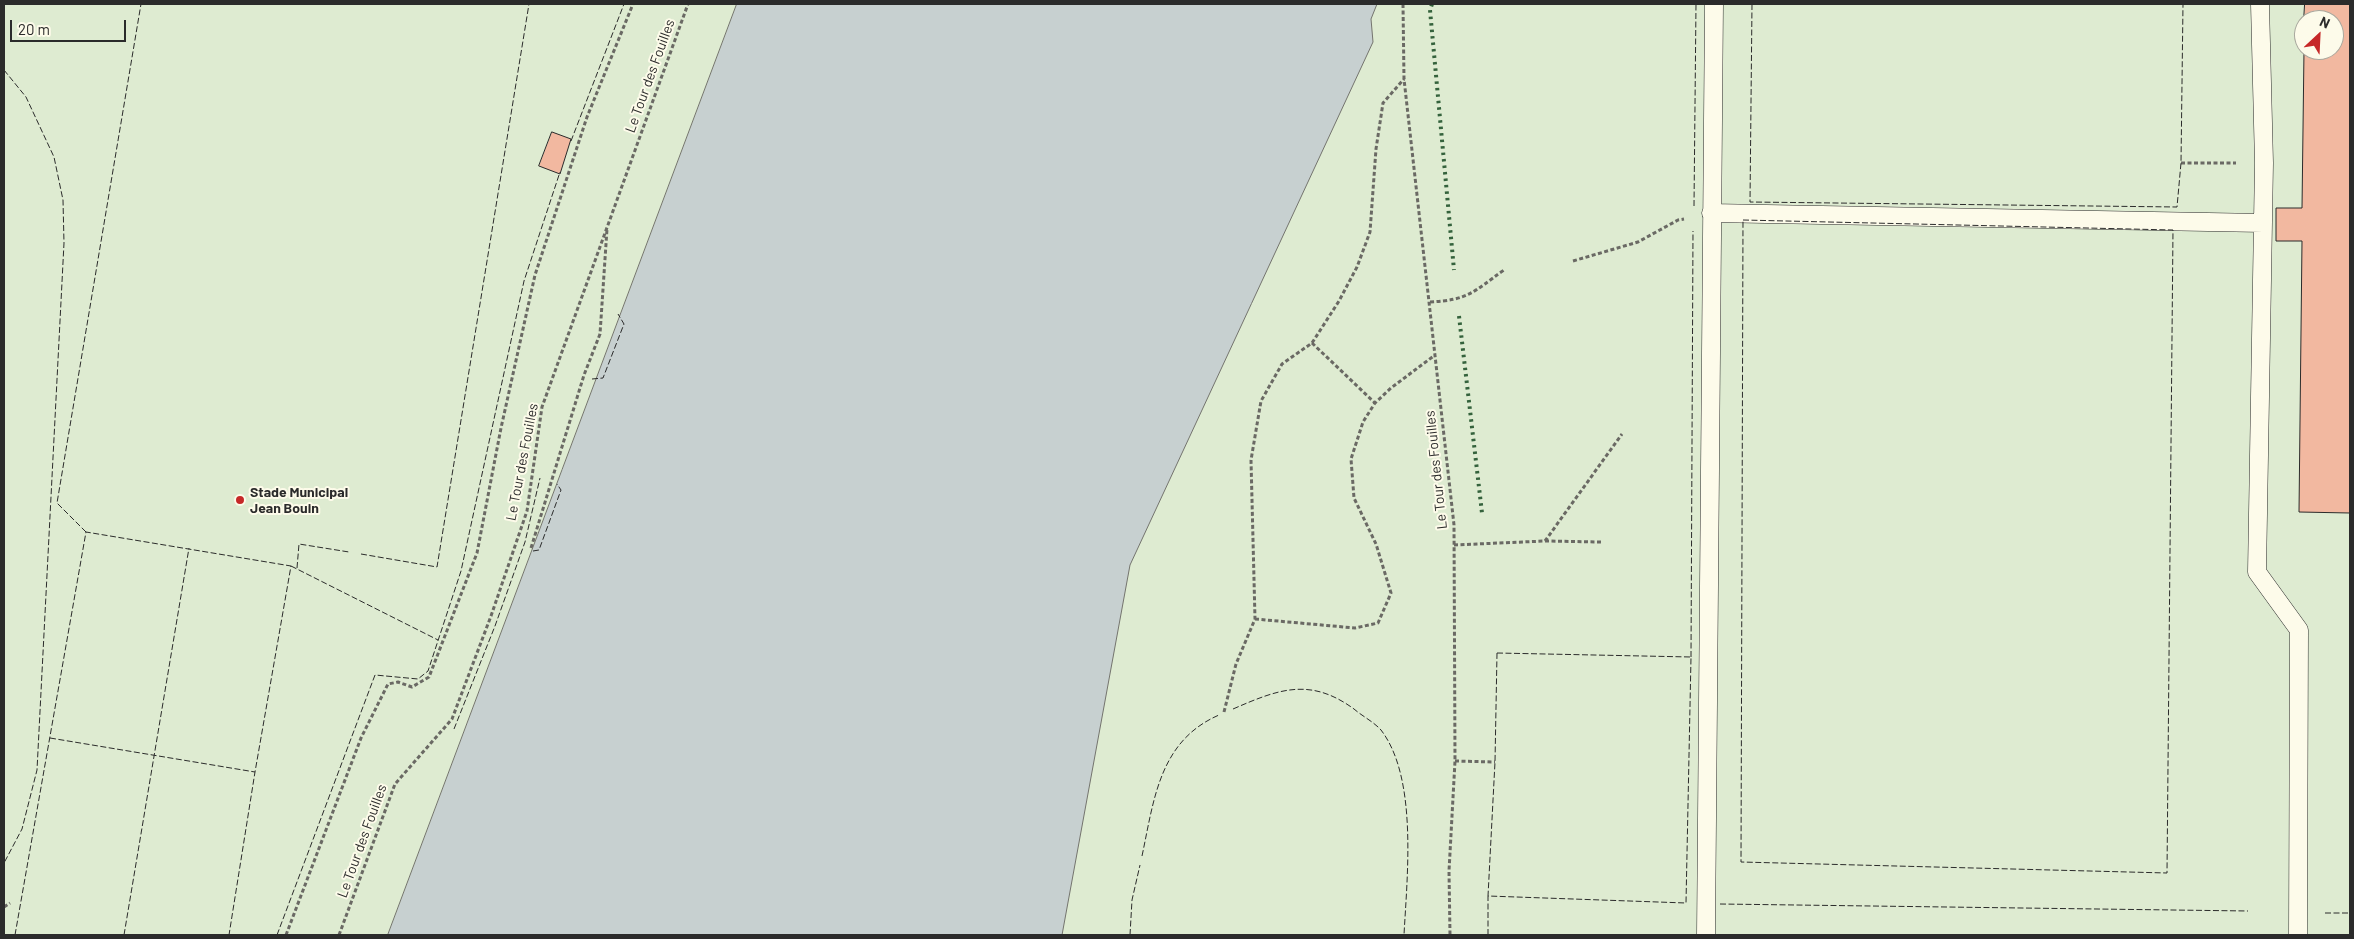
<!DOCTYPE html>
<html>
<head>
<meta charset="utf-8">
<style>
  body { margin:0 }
  #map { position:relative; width:2354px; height:939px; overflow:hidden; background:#fdfbea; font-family:Barlow,sans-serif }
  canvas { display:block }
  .frame { position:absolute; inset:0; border:5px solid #2b2b2b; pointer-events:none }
  .north { position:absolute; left:2294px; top:10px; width:50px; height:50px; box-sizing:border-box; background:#fdfbea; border:1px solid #a9a89e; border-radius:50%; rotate:25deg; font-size:14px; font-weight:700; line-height:20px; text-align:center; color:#2b2b2b }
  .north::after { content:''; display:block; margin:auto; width:18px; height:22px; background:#c62828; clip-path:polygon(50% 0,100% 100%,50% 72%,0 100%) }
  .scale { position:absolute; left:10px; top:20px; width:116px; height:22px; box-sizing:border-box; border:2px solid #2b2b2b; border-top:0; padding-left:6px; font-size:15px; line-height:18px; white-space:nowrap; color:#2b2b2b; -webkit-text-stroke:4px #fdfbea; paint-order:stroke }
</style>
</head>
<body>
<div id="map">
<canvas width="2354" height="939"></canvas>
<div class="frame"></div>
<div class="north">N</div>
<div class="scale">20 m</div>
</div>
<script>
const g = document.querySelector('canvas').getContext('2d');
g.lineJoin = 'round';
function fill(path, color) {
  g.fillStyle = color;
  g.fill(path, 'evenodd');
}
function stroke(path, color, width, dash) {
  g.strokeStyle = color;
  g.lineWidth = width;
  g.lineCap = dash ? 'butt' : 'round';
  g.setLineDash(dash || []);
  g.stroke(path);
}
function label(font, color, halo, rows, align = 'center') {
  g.font = font + ' Barlow,sans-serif';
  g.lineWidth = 4;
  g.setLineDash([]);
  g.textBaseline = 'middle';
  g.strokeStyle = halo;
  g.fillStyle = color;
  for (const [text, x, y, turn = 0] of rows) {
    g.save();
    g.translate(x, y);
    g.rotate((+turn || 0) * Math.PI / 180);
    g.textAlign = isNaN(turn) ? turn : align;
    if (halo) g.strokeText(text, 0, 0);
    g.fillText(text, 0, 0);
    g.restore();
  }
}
const green = new Path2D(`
  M4 4H2350V935H4ZM2304 20H2334V50H2304Z`);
const water = new Path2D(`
  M737 4H1377L1371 19 1373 42 1130 565 1062 935H388Z`);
const building = new Path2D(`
  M2305 4H2350V513L2299 512 2302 241H2276V208H2302L2304 50H2334V20H2304Z
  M552 132 571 139 560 174 539 166Z`);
const path = new Path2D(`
  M1403 4 1404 79 1454 525 1455 761 1449 871 1450 935
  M2181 163H2236
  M1573 261 1638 242 1678 220 1684 219
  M1430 302C1469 300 1473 292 1504 270
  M1312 343 1375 403
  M1545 541 1601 542
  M1454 545 1545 541 1622 434
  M531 548 584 375 600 334 607 229
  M1255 619 1355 628 1378 623 1391 593 1376 544 1354 498 1351 459 1363 422 1375 403 1391 388 1435 355
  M1224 712 1236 664 1255 619 1251 460 1261 401 1282 364 1312 343 1339 301 1357 267 1370 232 1376 149 1383 103 1404 79
  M1455 761 1495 762
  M4 907 10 903
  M286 935 361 738 388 684 398 682 412 687 429 677 477 553 501 428 535 275 587 117 633 4
  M339 935 395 784 452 719 491 616 527 511 542 407 688 4`);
const lane = new Path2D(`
  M2260 4 2264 163 2257 572 2299 630 2298 935
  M1711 213 2263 223
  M1706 935 1714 4`);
const hedge = new Path2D(`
  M1432 4 1430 10 1454 270
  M1459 316 1482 513`);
const fence = new Path2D(`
  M1752 4 1750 202 2177 207 2181 163 2183 4
  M4 70 26 97 54 157 63 200 64 243 37 770 22 829 4 863
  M571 141 624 4
  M1694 206 1696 4
  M1743 220 2173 230 2167 873 1741 862Z
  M592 379 603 378 624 324 618 314
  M86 532 57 503 141 4
  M533 551 539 550 561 490 557 484
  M361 554 437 567 529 4
  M291 566 438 640
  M297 568 299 544 349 552
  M1497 653 1691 657 1686 903 1488 896 1495 762Z
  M1691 657 1693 231
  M1233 709C1279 689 1310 677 1354 709 1362 716 1374 722 1381 730 1418 778 1407 877 1404 935
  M454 729 495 626 525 542 540 478
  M50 738 255 772
  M1142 856C1154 800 1159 741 1219 715
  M1720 904 2248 911
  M2325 913H2350
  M15 935 86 532 291 566 255 772 229 935
  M124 935 189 548
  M277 935 375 675 418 679 428 671 461 571 524 281 560 172
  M1130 935 1132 900 1140 865
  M1488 935V896`);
const markers = [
  [240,500,5,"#c62828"]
];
const streetNames = [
  ["Le Tour des Fouilles",650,76,-70],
  ["Le Tour des Fouilles",522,462,-79],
  ["Le Tour des Fouilles",1436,470,-96],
  ["Le Tour des Fouilles",362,841,-70]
];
const poiNames = [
  ["Stade Municipal",250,492],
  ["Jean Bouin",250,508]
];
fill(green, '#deebd1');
stroke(green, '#74746e', 1);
fill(water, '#c7d0d0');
stroke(water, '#74746e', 1);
fill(building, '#f2b8a0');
stroke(building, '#2b2b2b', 1);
stroke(lane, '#2b2b2b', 19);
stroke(path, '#6a6964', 3, [4, 2.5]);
stroke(lane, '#fdfbea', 18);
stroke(hedge, '#34623c', 4, [2.5, 4]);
stroke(fence, '#2b2b2b', 1, [6, 2.5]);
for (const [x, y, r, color] of markers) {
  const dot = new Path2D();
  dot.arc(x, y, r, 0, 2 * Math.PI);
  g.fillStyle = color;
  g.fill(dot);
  stroke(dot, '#fdfbea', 2);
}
label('14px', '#2b2b2b', '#fdfbea', streetNames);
label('bold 14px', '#2b2b2b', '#fdfbea', poiNames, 'left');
</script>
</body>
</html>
